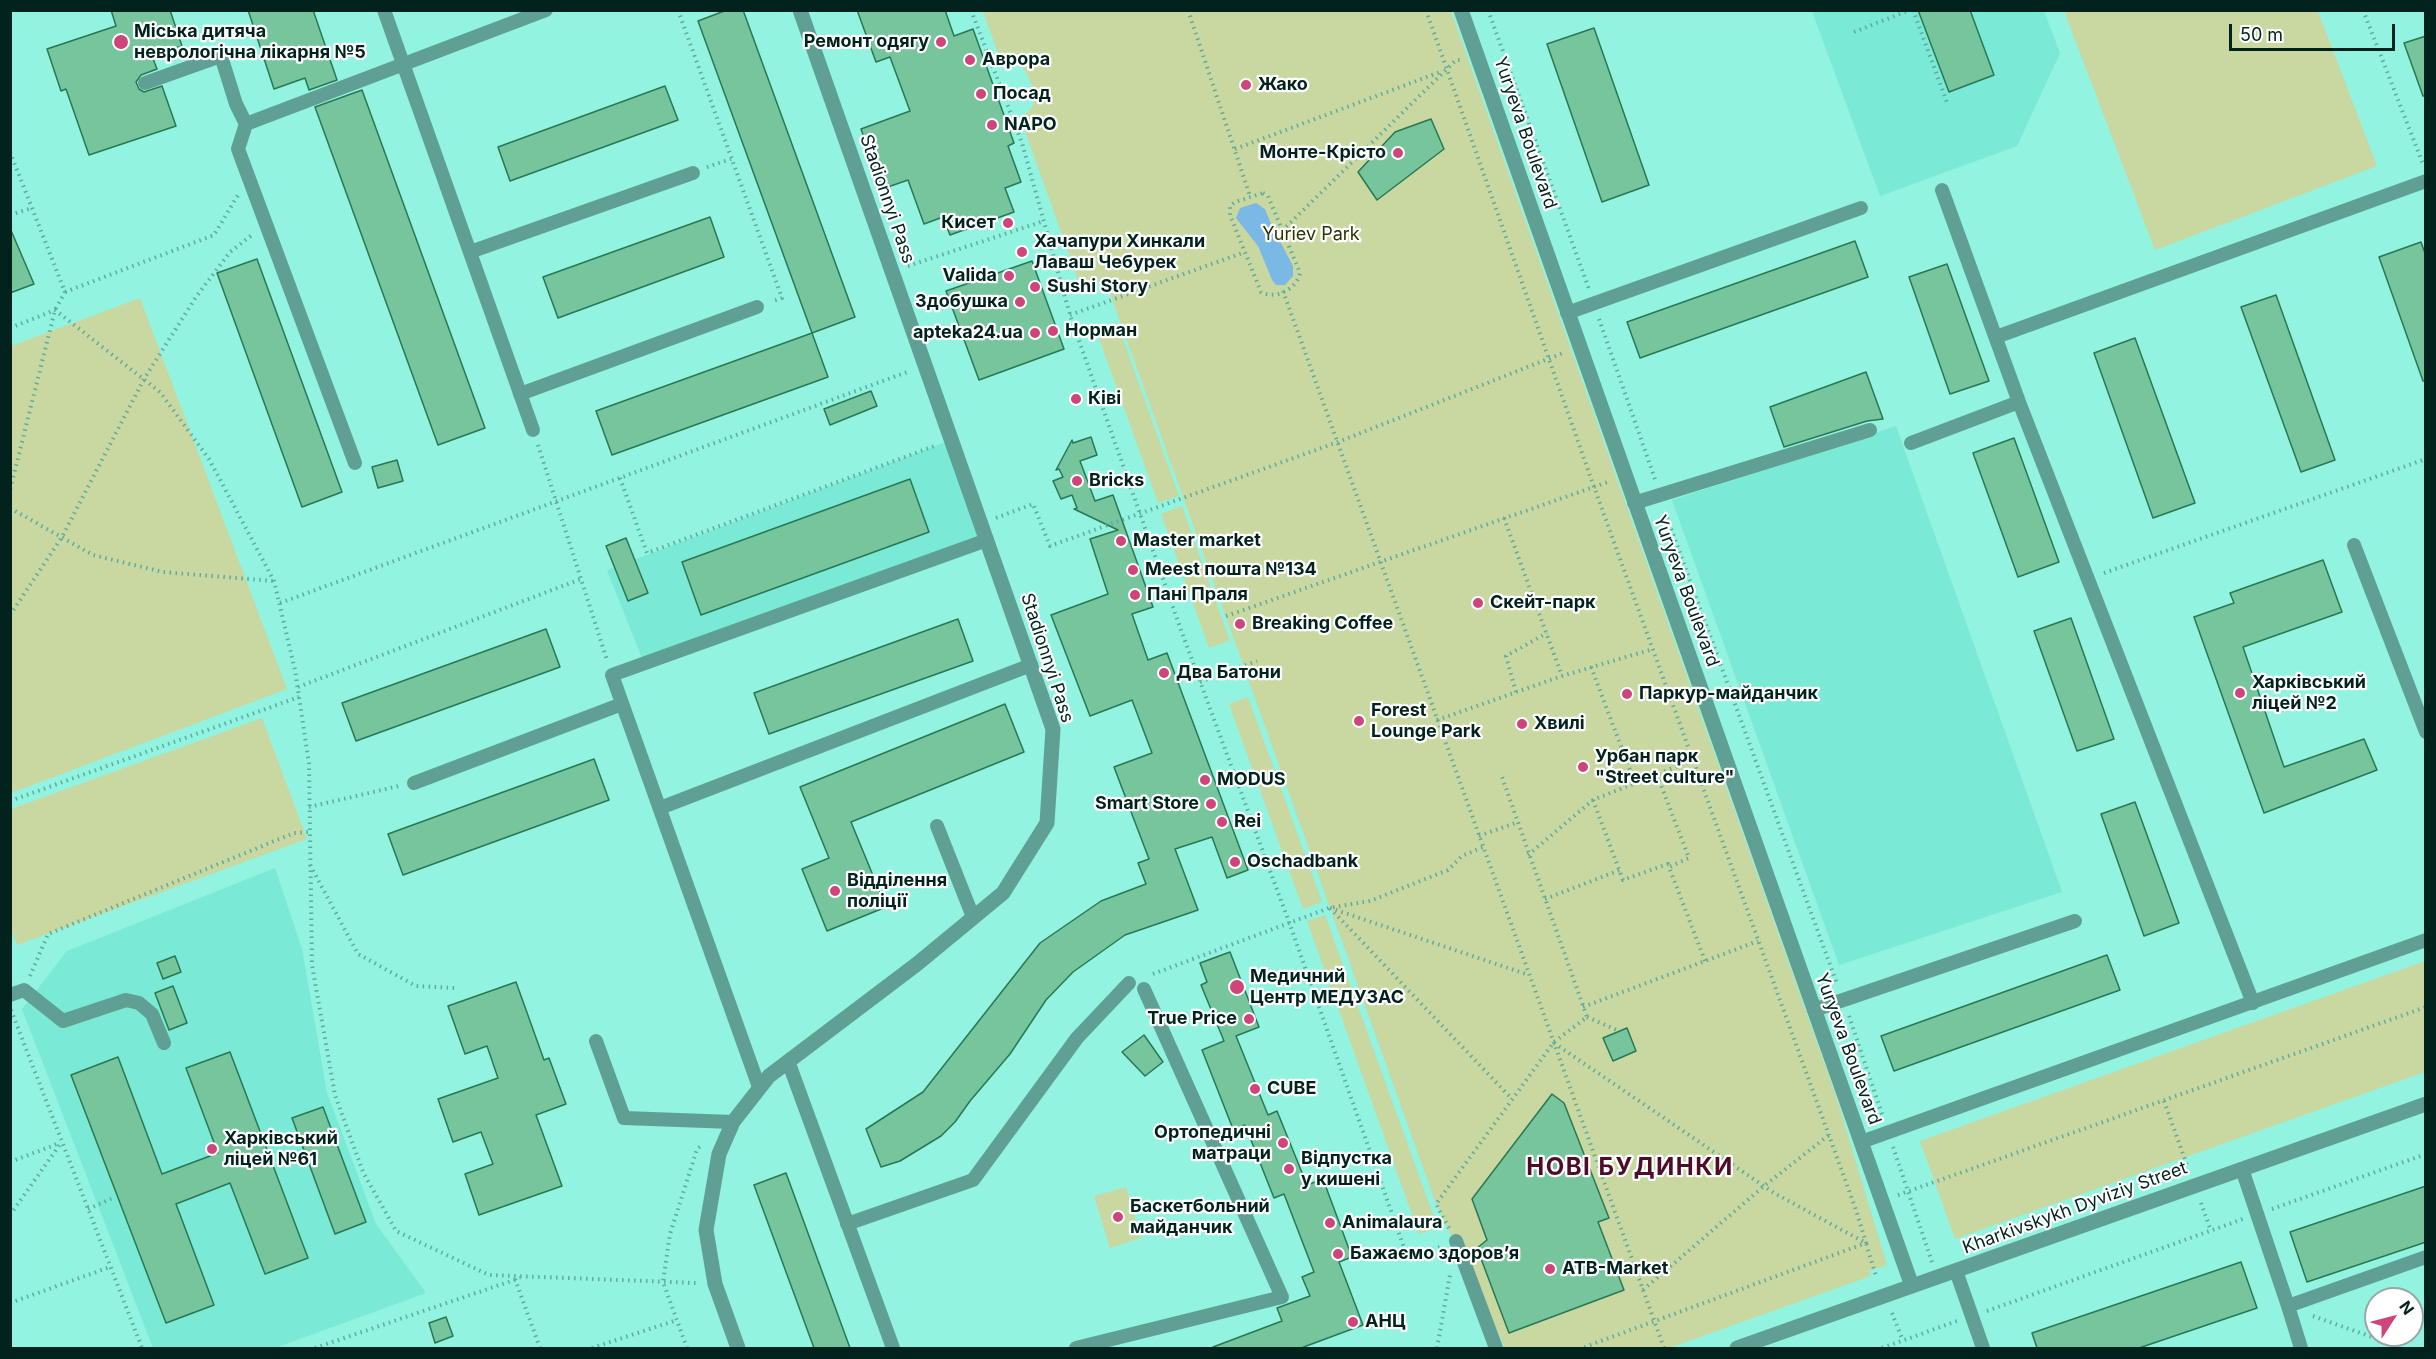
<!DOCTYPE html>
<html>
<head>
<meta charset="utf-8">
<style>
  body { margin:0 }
  #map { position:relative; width:2436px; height:1359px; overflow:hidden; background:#91f3e0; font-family:Inter,sans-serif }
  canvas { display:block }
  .frame { position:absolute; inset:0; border:12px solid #02221d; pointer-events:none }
  .north { position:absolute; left:2364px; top:1287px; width:60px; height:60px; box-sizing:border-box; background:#fff; border:2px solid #9aa7a5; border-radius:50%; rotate:54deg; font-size:16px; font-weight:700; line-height:24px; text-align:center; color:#02221d }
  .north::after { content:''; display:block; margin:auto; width:21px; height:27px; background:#cf447a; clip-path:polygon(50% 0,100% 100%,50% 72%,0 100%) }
  .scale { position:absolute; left:2229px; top:24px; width:166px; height:27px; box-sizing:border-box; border:3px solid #02221d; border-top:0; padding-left:8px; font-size:18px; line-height:21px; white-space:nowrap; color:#02221d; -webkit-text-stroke:4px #fff; paint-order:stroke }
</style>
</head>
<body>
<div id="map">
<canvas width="2436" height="1359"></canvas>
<div class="frame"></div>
<div class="north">N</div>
<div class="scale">50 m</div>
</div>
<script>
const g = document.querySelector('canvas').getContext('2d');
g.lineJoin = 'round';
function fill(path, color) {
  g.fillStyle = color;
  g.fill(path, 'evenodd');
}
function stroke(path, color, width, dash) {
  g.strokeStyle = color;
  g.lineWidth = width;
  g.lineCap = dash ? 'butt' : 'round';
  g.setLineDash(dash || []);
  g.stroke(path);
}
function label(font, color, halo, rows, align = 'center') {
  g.font = font + ' Inter,sans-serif';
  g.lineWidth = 4.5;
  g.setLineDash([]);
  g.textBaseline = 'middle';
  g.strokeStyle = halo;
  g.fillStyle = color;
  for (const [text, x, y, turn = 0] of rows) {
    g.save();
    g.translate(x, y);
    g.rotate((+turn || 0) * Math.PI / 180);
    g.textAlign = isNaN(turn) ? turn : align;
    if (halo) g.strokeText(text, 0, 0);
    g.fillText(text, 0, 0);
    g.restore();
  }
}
const built = new Path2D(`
  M1812 11H2044L2060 53 2017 146 1880 196Z
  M1896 426 2062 892 1839 965 1672 500Z
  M951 440 987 540 644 663 607 570Z
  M275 868 302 949 327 1093 376 1224 426 1293 275 1348H153L22 1009 67 951Z`);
const green = new Path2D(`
  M983 11H1451L1837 1099 1887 1265 1869 1271 1871 1276 1669 1348H1505L1436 1204 1105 279 1081 288 1020 117C1050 104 1026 69 1010 52L999 56Z
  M2064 11H2318L2377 166 2155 250Z
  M140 298 287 689 11 793V346Z
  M1117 322 1179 496 1158 503 1096 330Z
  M1182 506 1230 641 1209 648 1161 514Z
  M1248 697 1322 902 1303 909 1229 704Z
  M262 718 307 839 17 945 10 927 11 809Z
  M1325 915 1438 1228 1419 1234 1307 921Z
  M2425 961V1072L1955 1239 1920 1141Z
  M1126 1187 1141 1238 1110 1248 1094 1196Z`);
const water = new Path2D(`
  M1256 203 1265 209 1272 226 1293 266V276L1285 285H1276L1272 280 1258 246 1236 218 1240 208Z`);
const building = new Path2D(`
  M111 10H170L182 46 152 56 157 69 141 75 136 82 139 89 144 92 162 86 176 126 89 155 66 89 61 91 47 49 116 26Z
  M248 10H313L337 80 309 90 305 78 274 89Z
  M727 10H743L855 317 812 333 698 21Z
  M857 10H945L954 36 973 29 1014 143 1008 146 1021 182 1005 188 1014 212 950 235 943 217 924 224 908 180 882 189 861 129 910 111 890 57 876 62Z
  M1918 10H1970L1994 75 1949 92Z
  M1594 28 1649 185 1602 202 1547 44Z
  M2426 36V96H2423L2404 43Z
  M665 86 678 120 510 181 498 147Z
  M362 90 485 428 438 445 315 107Z
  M1431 119 1444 149 1377 200 1358 172 1395 132Z
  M710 217 724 257 558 318 543 277Z
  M10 228 34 284 10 293Z
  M1855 241 1868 277 1640 358 1627 322Z
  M2421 242 2426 256V380L2423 381 2379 257Z
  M257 259 342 492 302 507 217 273Z
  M1032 261 1064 349 979 380 946 291Z
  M1947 264 1989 381 1950 394 1909 277Z
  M2276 295 2335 460 2301 472 2241 307Z
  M812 333 828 377 612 455 596 411Z
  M2135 338 2195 503 2153 518 2094 353Z
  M1866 372 1883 419 1867 421 1784 447 1770 407Z
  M871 391 877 406 830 425 824 409Z
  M1091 437 1097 455 1080 461 1095 501 1113 495 1153 607 1132 614 1148 660 1167 653 1248 870 1227 878 1212 837 1175 849 1198 910 1125 935 1073 972 1046 1000 1010 1054 970 1101 955 1122 941 1136 900 1161 881 1167 866 1129 923 1092 1040 943 1101 901 1146 884 1138 863 1149 859 1114 767 1152 753 1132 700 1090 716 1051 615 1108 594 1090 539 1118 530 1074 509 1077 508 1072 495 1061 499 1053 481 1063 477 1059 469 1056 470 1072 440 1073 443Z
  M2014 438 2059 562 2018 577 1973 453Z
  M397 460 403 481 378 488 372 467Z
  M910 479 929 532 701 615 682 562Z
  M626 538 648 593 628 601 606 546Z
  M2323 560 2342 612 2243 647 2284 767 2364 739 2377 770 2264 813 2194 617 2234 603 2230 593Z
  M2071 618 2114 739 2077 751 2034 631Z
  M958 619 973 661 769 734 754 693Z
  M546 629 560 667 356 741 342 703Z
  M1005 704 1024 752 851 822 886 907 827 931 802 869 829 858 800 787Z
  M594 759 609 800 403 875 388 834Z
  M2135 802 2179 923 2144 936 2101 814Z
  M1230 952 1259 1027 1236 1036 1268 1115 1277 1111 1307 1185 1323 1179 1352 1257 1339 1262 1363 1325 1301 1348H1213V1347L1282 1321 1277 1308 1310 1296 1302 1277 1314 1272 1284 1194 1274 1198 1245 1125 1233 1129 1202 1050 1224 1041 1201 985 1207 982 1200 963Z
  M2107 955 2120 990 1894 1071 1881 1036Z
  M175 956 181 972 163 979 157 963Z
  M516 982 544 1060 549 1058 566 1104 536 1115 562 1186 479 1215 465 1174 493 1164 481 1132 453 1142 438 1099 498 1078 487 1046 465 1054 448 1006Z
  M173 986 187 1023 169 1030 155 993Z
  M1627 1028 1636 1051 1613 1061 1603 1038Z
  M1144 1035 1163 1062 1145 1076 1122 1052Z
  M230 1052 308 1258 265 1274 230 1183 176 1204 214 1305 166 1323 71 1075 118 1057 162 1174 218 1153 186 1068Z
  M1552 1094 1564 1103 1609 1218 1598 1222 1624 1290 1509 1333 1477 1248 1487 1240 1472 1199Z
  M323 1107 366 1222 335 1234 292 1118Z
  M786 1173 850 1348H814L754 1185Z
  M2426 1186V1242L2307 1282 2290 1232Z
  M2241 1262 2257 1308 2139 1348H2037L2032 1333Z
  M446 1317 453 1336 435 1343 429 1323Z`);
const path = new Path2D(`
  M678 10 782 298 771 302
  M971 10 1022 143 1070 315 1181 630 1289 922 1408 1259 1440 1247
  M1188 10 1250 196
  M1426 10 1594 487 1856 1210 1866 1243 1582 1348
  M1488 10 1589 289
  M1913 10 1948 105
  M2363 10 2423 164
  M1854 32 1910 10
  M1235 149 1443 71
  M10 152 65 292 55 310 10 490
  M707 167 731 159
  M1263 193 1268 196 1300 273C1297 289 1276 300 1261 292L1230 215V206L1235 202Z
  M10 215 32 208
  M1282 231 1456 60H1460
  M908 266 1044 221
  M1283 291 1664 1348
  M65 292 214 235 238 195
  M1070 315 1245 252
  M1599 319 1655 479
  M10 328 55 310 160 392 209 459 274 581 295 670 309 764 312 965 335 1095 363 1172 396 1231 489 1275 697 1283
  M538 445 607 660
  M620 478 647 553 937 445
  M10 508 93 555 163 572 274 581
  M1665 512 1837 984
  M996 518 1033 504 1050 546 1338 442 1563 353
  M1504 518 1562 676
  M2104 573 2426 459
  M280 603 910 371
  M10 615 62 537 144 379 196 297 230 252 252 235
  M1226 616 1611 481
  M1591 667 1635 783
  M1200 682 1257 661
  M298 687 581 579
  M1516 692 1506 656 1547 633
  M1437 720 1562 676 1653 649
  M1657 775 1689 858 1669 867 1705 961
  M1593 800 1623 880 1668 864 1669 867
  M10 801 299 697
  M309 807 399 786
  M1479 836 1518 822
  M1528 855 1593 800 1693 760
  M310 865 358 954 416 986 455 988
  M1545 899 1620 870
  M1330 908 1512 1099
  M1330 908 1529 975
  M1153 974 1329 908 1370 901 1448 870 1462 856 1483 847
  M30 976 48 934 294 833 309 832
  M1583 1007 1758 941
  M11 1010 142 1348
  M1849 1016 1883 1117
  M1587 1017 1619 1031
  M1554 1043 1774 1193 1866 1243 1876 1276
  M2164 1101 2188 1168
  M1893 1147 1932 1262
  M10 1162 60 1143
  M1898 1195 2426 1007
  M2201 1203 2211 1231
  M88 1209 113 1198
  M2272 1209 2426 1154
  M10 1215 61 1143
  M1449 1228 1436 1204 1554 1042 1587 1017 1502 777
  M515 1279 540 1348
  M1643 1290 1764 1186 1829 1135
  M10 1303 110 1267
  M1987 1311 2243 1219
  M1892 1313 1903 1341
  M2313 1316 2403 1348
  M315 1348 520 1278
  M592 1348 677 1320
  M687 1348 663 1282 670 1234 697 1149 702 1145
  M1437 1348 1450 1275
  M1882 1348 1957 1321`);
const service = new Path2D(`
  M384 10 533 430
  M145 83 221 56 236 104 246 124
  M1942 190 2019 402 2253 1003
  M470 252 693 173
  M1567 313 1861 208
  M1996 337 2426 181
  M520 394 757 307
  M1911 443 2019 402
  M355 463 238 149 246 124 546 10
  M1634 503 1870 430
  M2354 545 2426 732
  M414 783 622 704
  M660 808 1031 665
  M937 826 973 917
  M10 995 24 990 63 1021 126 1000 139 1003 152 1014 164 1043
  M1814 1010 2075 921
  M596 1041 624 1118 733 1122
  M788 1061 893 1348
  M759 1087 612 675 987 540
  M1861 1142 2426 940
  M2242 1169 2288 1306 2426 1257
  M847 1224 973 1180 1077 1038 1129 983
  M1456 1241 1496 1348
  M1956 1271 1983 1348
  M2288 1306 2301 1348
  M1076 1348 1282 1297 1144 989`);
const minor = new Path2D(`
  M738 1348 715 1284 706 1230 719 1154 733 1122 769 1076 917 964 1003 893 1047 823 1053 729 800 10`);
const tertiary = new Path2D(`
  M1461 10 1912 1286
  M1737 1348 2426 1104`);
const markers = [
  [121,42,8,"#cf447a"],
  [941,42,6,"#cf447a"],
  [970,60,6,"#cf447a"],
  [1246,85,6,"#cf447a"],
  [981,94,6,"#cf447a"],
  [992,125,6,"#cf447a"],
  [1398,153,6,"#cf447a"],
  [1008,223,6,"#cf447a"],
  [1022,252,6,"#cf447a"],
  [1009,276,6,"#cf447a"],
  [1035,287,6,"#cf447a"],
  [1020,302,6,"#cf447a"],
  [1053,331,6,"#cf447a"],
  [1035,333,6,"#cf447a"],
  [1076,399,6,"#cf447a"],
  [1077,481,6,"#cf447a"],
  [1121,541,6,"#cf447a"],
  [1133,570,6,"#cf447a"],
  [1135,595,6,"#cf447a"],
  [1478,603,6,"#cf447a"],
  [1240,624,6,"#cf447a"],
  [1164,673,6,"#cf447a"],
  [2240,693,6,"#cf447a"],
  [1627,694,6,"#cf447a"],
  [1359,721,6,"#cf447a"],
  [1522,724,6,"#cf447a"],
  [1583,767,6,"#cf447a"],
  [1205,780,6,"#cf447a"],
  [1211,804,6,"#cf447a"],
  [1222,822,6,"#cf447a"],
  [1235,862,6,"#cf447a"],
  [835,891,6,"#cf447a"],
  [1237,987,8,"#cf447a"],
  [1249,1019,6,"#cf447a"],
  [1255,1089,6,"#cf447a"],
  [1283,1143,6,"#cf447a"],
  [212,1149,6,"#cf447a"],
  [1289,1169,6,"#cf447a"],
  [1118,1217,6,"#cf447a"],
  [1330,1223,6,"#cf447a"],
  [1338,1254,6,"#cf447a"],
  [1550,1269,6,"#cf447a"],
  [1353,1322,6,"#cf447a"]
];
const poiNames = [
  ["Міська дитяча",134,32],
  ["неврологічна лікарня №5",134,53],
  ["Ремонт одягу",929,42,"right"],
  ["Аврора",982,60],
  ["Жако",1258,85],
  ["Посад",993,94],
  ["NAPO",1004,125],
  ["Монте-Крісто",1386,153,"right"],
  ["Кисет",996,223,"right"],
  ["Хачапури Хинкали",1034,242],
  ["Лаваш Чебурек",1034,263],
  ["Valida",997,276,"right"],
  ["Sushi Story",1047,287],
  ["Здобушка",1008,302,"right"],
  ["Норман",1065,331],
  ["apteka24.ua",1023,333,"right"],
  ["Ківі",1088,399],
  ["Bricks",1089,481],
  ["Master market",1133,541],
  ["Meest пошта №134",1145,570],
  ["Пані Праля",1147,595],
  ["Скейт-парк",1490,603],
  ["Breaking Coffee",1252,624],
  ["Два Батони",1176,673],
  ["Харківський",2252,683],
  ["ліцей №2",2252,704],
  ["Паркур-майданчик",1639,694],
  ["Forest",1371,711],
  ["Lounge Park",1371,732],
  ["Хвилі",1534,724],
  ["Урбан парк",1595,757],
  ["\"Street culture\"",1595,778],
  ["MODUS",1217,780],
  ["Smart Store",1199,804,"right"],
  ["Rei",1234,822],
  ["Oschadbank",1247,862],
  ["Відділення",847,881],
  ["поліції",847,902],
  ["Медичний",1250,977],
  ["Центр МЕДУЗАС",1250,998],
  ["True Price",1237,1019,"right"],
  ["CUBE",1267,1089],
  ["Ортопедичні",1271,1133,"right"],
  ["матраци",1271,1154,"right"],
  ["Харківський",224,1139],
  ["ліцей №61",224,1160],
  ["Відпустка",1301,1159],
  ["у кишені",1301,1180],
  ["Баскетбольний",1130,1207],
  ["майданчик",1130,1228],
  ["Animalaura",1342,1223],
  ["Бажаємо здоровʼя",1350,1254],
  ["ATB-Market",1562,1269],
  ["АНЦ",1365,1322]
];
const streetNames = [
  ["Yuryeva Boulevard",1525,133,71],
  ["Stadionnyi Pass",887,199,71],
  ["Yuryeva Boulevard",1686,591,70],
  ["Stadionnyi Pass",1047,658,72],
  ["Yuryeva Boulevard",1848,1049,70],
  ["Kharkivskykh Dyviziy Street",2075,1208,-20]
];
const parkNames = [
  ["Yuriev Park",1311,235]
];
const districtNames = [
  ["НОВІ БУДИНКИ",1630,1168]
];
fill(built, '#7ae9d5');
fill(green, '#c9d8a1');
fill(water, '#7ab9e6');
fill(building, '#77c59c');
stroke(building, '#287854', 1.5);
stroke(path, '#60ab9d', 4, [1.5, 4.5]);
stroke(service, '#609f93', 14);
stroke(minor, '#609f93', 15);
stroke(tertiary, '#609f93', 15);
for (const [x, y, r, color] of markers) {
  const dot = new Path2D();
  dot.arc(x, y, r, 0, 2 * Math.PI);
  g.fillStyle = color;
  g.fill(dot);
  stroke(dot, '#fff', 2);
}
label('bold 18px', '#02221d', '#fff', poiNames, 'left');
label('18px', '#02221d', '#fff', streetNames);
label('18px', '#2a3400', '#fff', parkNames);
g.letterSpacing = '1.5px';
label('bold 24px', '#4f0c28', '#fff', districtNames);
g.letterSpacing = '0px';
</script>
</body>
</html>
